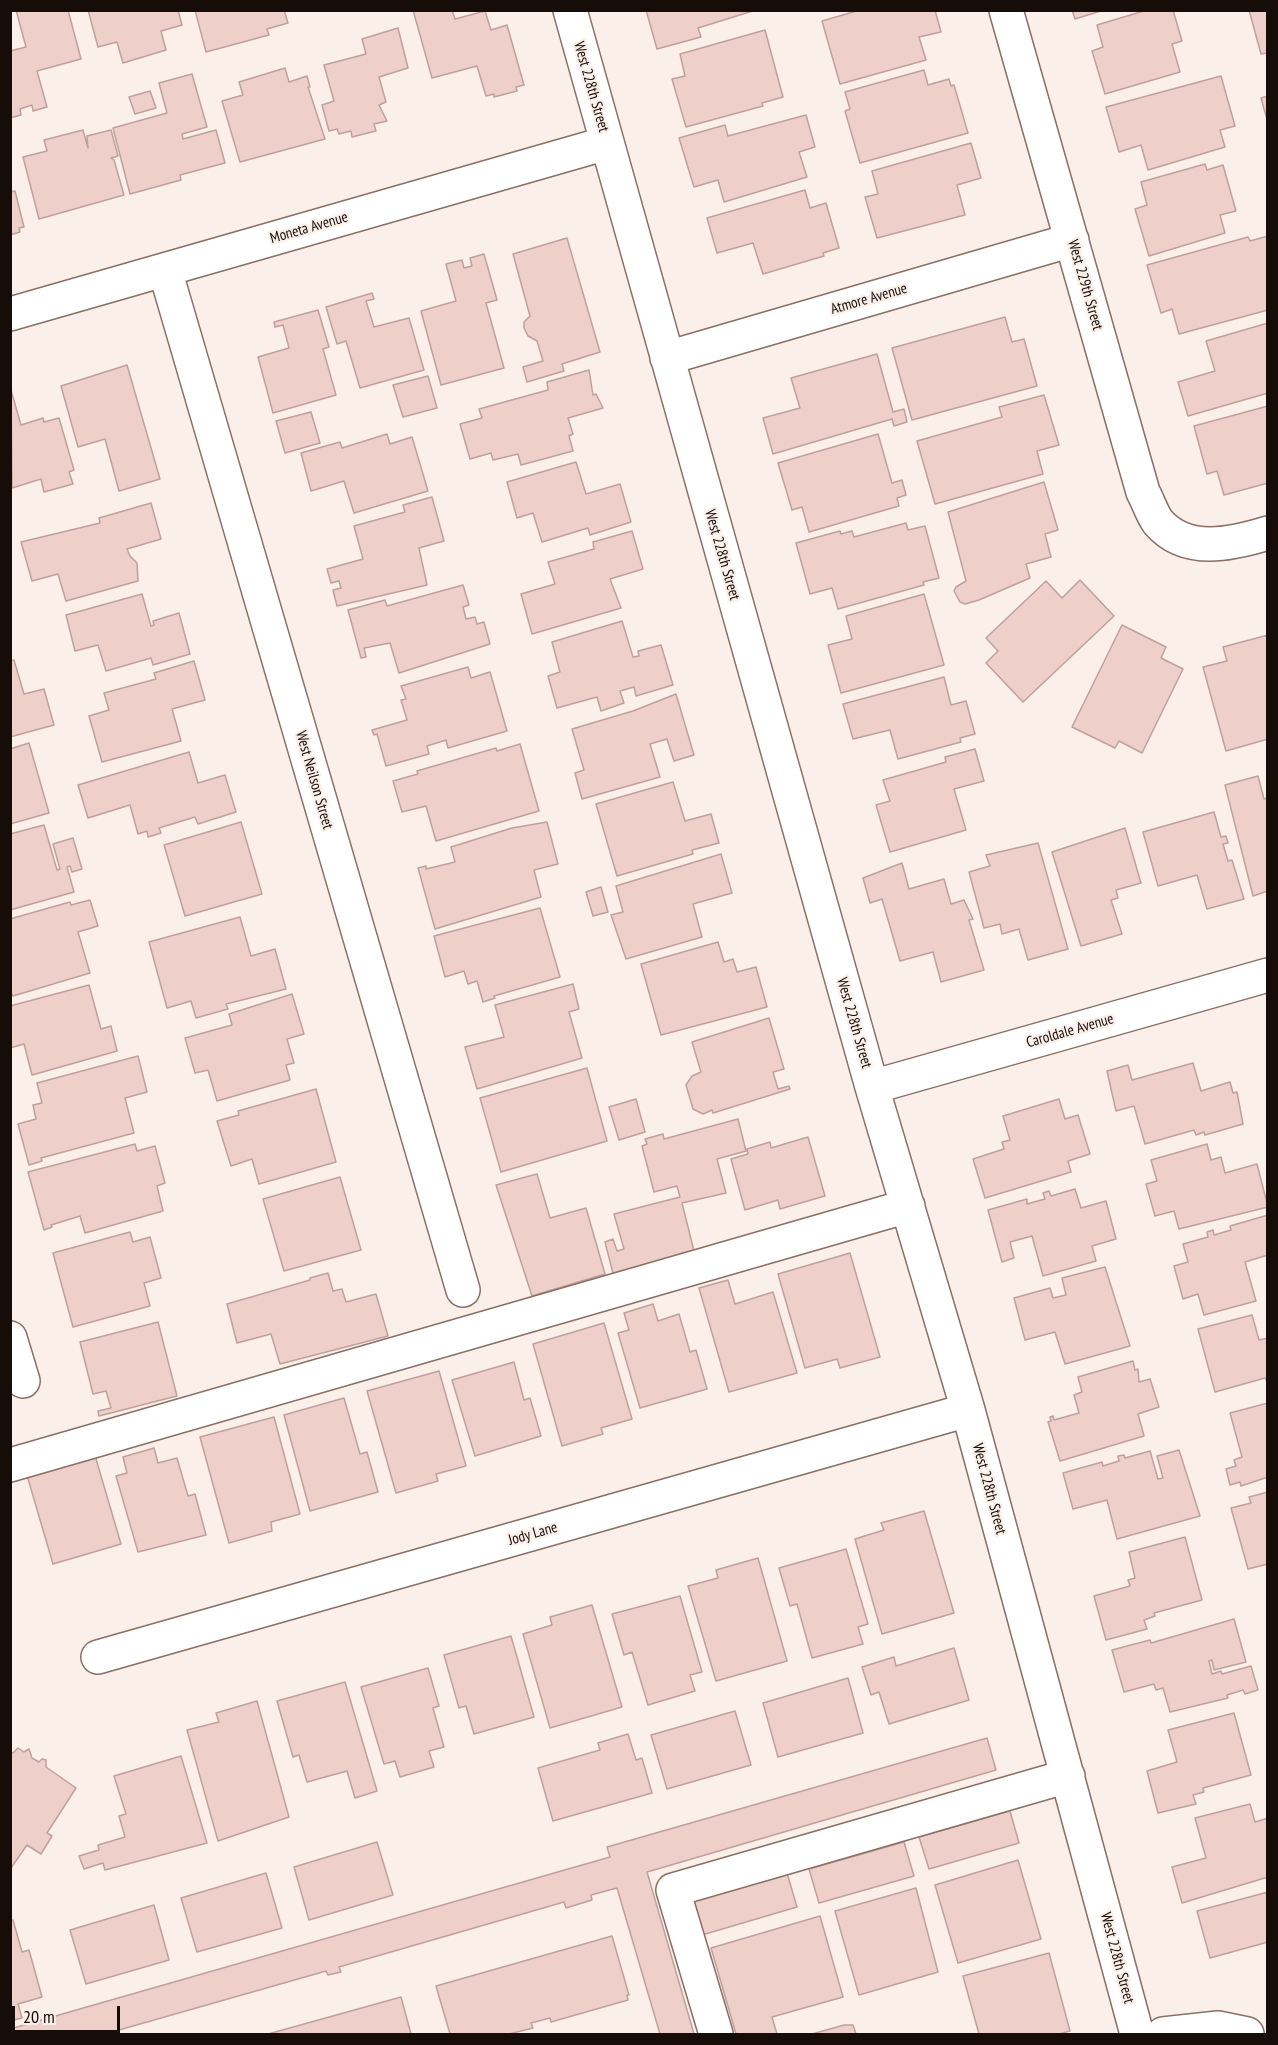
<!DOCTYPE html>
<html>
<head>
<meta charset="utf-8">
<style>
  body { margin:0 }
  #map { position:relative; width:1278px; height:2045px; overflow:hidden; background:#fbefea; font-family:"PT Sans Narrow",sans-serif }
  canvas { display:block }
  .frame { position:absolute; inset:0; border:12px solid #160c08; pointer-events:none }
  .scale { position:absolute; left:12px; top:2006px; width:108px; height:27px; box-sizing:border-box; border:3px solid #160c08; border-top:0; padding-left:8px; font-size:18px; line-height:21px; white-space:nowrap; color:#160c08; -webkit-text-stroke:4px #fbefea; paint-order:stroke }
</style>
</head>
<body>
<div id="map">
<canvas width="1278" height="2045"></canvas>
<div class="frame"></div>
<div class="scale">20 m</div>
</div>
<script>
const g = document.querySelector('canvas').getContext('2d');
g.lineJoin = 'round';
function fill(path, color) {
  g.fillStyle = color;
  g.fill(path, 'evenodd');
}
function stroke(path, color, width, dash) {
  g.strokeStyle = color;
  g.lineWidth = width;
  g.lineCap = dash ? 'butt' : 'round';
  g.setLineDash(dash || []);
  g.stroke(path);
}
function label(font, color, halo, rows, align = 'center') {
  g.font = font + ' "PT Sans Narrow",sans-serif';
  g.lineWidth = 4.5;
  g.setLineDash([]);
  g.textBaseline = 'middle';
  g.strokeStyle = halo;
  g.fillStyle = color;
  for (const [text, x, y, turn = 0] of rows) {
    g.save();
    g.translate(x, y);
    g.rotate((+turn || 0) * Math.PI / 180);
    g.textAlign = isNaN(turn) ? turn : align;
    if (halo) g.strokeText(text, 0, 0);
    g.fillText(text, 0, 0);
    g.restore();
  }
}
const building = new Path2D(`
  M16 10H68L81 59 37 71 47 107 33 111 32 105 20 109 21 115 10 118V51L26 47Z
  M88 10H178L182 25 161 31 166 50 123 63 117 42 98 47Z
  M195 10H284L288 23 267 29 269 35 206 52Z
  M413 10H452L455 19 485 11 491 30 507 25 524 85 516 87 517 91 494 97V94L486 96 477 66 432 78Z
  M646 10H756L698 28 701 37 657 49Z
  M860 10H935L941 32 919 37 926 60 840 84 822 21Z
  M1072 10H1104L1075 19Z
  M1147 10H1173L1182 41 1172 44 1180 72 1105 94 1092 51 1103 47 1097 25Z
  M1249 10H1268V53L1261 54Z
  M398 28 408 68 379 77 386 102 379 105 387 121 374 124 376 131 352 137 351 131 339 134 337 129 329 131 322 105 334 101 324 65 366 54 362 39Z
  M765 30 783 97 762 103 763 106 686 127 672 79 685 76 680 54Z
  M285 68 289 82 307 76 310 87H308L325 139 240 162 222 101 243 95 239 82Z
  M924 70 928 85 949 79 951 86 954 85 968 133 860 163 845 111 850 109 845 92Z
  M192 74 207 127 182 134 183 139 216 130 225 163 180 175 181 180 130 194 113 128 167 113 159 83Z
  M1221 76 1235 126 1220 130 1225 147 1148 170 1141 145 1119 152 1106 107Z
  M150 91 156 108 135 114 129 97Z
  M1268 96V123L1261 98Z
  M806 115 815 147 799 152 807 177 724 202 718 180 694 187 679 138 725 125 728 136Z
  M83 130 88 148 87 136 111 130 118 156 111 158 114 160 124 195 39 219 23 157 47 151 44 140Z
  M971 143 981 178 957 185 965 215 877 238 865 197 878 194 872 171Z
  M1205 164 1207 170 1223 165 1236 211 1220 215 1225 233 1149 256 1135 209 1147 205 1141 182Z
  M805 190 810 208 826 203 839 248 823 253 824 256 763 274 753 243 717 253 707 218Z
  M15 191 24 227 19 228 20 232 10 235V192Z
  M1268 236V310L1179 334 1172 309 1161 313 1147 265 1248 237 1250 241Z
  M567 238 600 352 562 364 564 371 527 382 523 367 543 361 537 341 528 336 524 328V322L530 316 513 254Z
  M484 254 497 300 486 303 504 368 441 385 421 311 456 301 446 264 462 260 464 268 472 266 470 258Z
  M372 293 374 299 366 301 374 327 409 318 424 370 360 388 346 341 337 344 326 307Z
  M318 310 329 347 323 349 336 395 273 413 258 357 289 348 283 325 275 327 274 322Z
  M1005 317 1012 342 1024 339 1037 386 912 420 892 348Z
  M1268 323V393L1188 416 1178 382 1215 371 1206 341Z
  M877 354 893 412 904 409 907 422 894 426 892 419 773 454 763 418 800 408 791 378Z
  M127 365 160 479 119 491 105 439 78 447 61 386Z
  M589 370 593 395 596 394 603 408 568 418 573 434 569 436 573 451 521 465 518 454 493 460 491 453 470 459 460 424 482 418 479 409 548 390 547 382Z
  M428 376 437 408 403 417 393 385Z
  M11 390 21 425 43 418 44 422 59 418 74 470 69 472 73 484 44 492 41 479 12 488Z
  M1044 395 1059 445 1037 451 1043 474 935 504 917 441 1002 417 999 407Z
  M1268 406V483L1224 495 1217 471 1207 474 1194 426Z
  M311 412 320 443 285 453 276 421Z
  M387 434 390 444 412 437 428 491 354 513 344 481 311 491 301 453 340 442 342 448Z
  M878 434 892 483 902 480 906 495 897 498 899 506 809 532 802 507 792 510 778 463Z
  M576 462 586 494 620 484 631 522 590 535 588 528 542 542 533 513 517 518 507 482Z
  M1044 482 1058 530 1045 534 1051 557 1026 564 1030 578 979 600 965 604 960 602 954 591 956 587 966 581 948 512Z
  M432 497 444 541 419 548 427 585 337 606 333 590 341 588 339 581 331 583 327 569 363 559 354 526 405 512 403 505Z
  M151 503 161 539 127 549 130 556 137 563 138 581 66 601 58 574 32 581 21 542 100 523 99 518Z
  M906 523 908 530 925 526 939 578 923 582 924 585 838 609 832 588 810 594 796 543 840 531 841 534 852 531 854 537Z
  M632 531 643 569 610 579 621 608 532 634 521 594 555 584 548 562 594 549 593 542Z
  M1080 580 1114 616 1023 702 986 663 998 651 986 638 1046 581 1062 598Z
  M463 585 469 605 463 607 466 619 475 617 477 624 484 622 490 644 399 673 390 643 364 648 366 657 361 658 348 610 385 600 387 606Z
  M142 594 151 626 154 625 153 621 179 613 190 654 153 665 151 658 106 671 98 645 75 651 66 615Z
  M924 594 944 665 841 693 828 645 852 639 846 616Z
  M622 621 633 657 639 656 638 651 661 645 673 685 636 696 634 687 620 691 624 703 601 711 597 697 557 708 548 676 560 672 552 642Z
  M1122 625 1166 647 1161 658 1183 669 1142 753 1119 741 1115 748 1072 727Z
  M1268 635V739L1226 751 1203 667 1227 661 1223 647Z
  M14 660 24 694 44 689 54 725 10 737V661Z
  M194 661 205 700 172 709 181 741 102 762 89 716 109 710 104 693 156 679 154 673Z
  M468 667 471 678 490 672 507 731 448 748 446 740 427 746 429 754 386 766 377 734 374 735 372 730 407 720 401 700 406 699 401 686Z
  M944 677 951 705 966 701 975 734 960 738 961 742 898 759 890 730 853 739 843 704Z
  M676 694 694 755 674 761 667 739 650 744 660 777 582 799 575 773 584 770 572 729 633 711Z
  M29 743 49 813 10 824V749Z
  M520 744 539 811 436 841 426 806 402 812 393 781 418 774 417 771 496 748 497 751Z
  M975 749 984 781 954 789 966 830 890 852 876 805 890 801 883 780 946 762 945 757Z
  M189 752 198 783 225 775 236 812 198 824 195 817 159 828 161 833 148 837 147 831 138 834 130 805 88 818 78 785Z
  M1258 776 1264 799 1268 798V891L1253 896 1225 785Z
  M673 782 685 821 711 814 719 843 692 850 693 854 617 876 596 804Z
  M1214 812 1221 837 1226 836 1228 843 1223 844 1228 861 1232 860 1244 899 1207 909 1197 875 1158 886 1143 832Z
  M241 822 262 894 185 916 164 845Z
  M547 822 558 864 534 870 541 897 435 929 418 868 426 866V869L455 862 451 847 512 828Z
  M44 825 57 870 60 869 53 844 73 838 82 869 72 872 70 866 67 867 74 892 10 910V834Z
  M1125 828 1141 883 1116 890 1118 898 1111 900 1122 934 1081 946 1052 852Z
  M1038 843 1068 949 1028 960 1019 929 1002 934 1000 924 984 928 969 872 990 866 986 855Z
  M721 854 732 893 693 904 702 937 626 959 611 915 623 912 616 886Z
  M902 863 909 889 944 879 951 904 964 900 973 919 969 920 984 970 941 982 933 952 900 961 882 899 870 903 863 878Z
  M601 887 608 912 593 916 586 892Z
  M90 900 98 926 78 932 90 973 13 996 10 992V919L70 902 71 905Z
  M540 908 560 977 494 996 495 998 483 1002 477 981 468 984 464 971 445 977 434 936Z
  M240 917 251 956 275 949 286 989 226 1004 228 1009 196 1018 191 1001 167 1008 149 942Z
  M718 942 724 962 733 959 737 972 756 967 767 1007 661 1035 641 964Z
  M573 984 579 1009 569 1012 582 1058 477 1089 465 1047 504 1037 495 1005Z
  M89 985 101 1029 111 1026 117 1051 32 1075 24 1044 10 1048V1006Z
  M292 994 304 1034 287 1039 294 1063 286 1065 290 1080 217 1101 208 1070 195 1073 185 1038 232 1025 229 1014Z
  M769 1018 784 1069 773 1072 778 1089 789 1086 790 1089 713 1113 712 1110 703 1114 693 1109 686 1085 692 1076 701 1072 692 1042Z
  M138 1056 147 1092 125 1098 134 1133 41 1158 42 1161 29 1165 18 1124 36 1119 33 1105 42 1103 37 1083Z
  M1193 1063 1201 1091 1230 1082 1233 1093 1237 1092 1243 1124 1205 1135 1204 1132 1196 1135 1194 1130 1145 1144 1134 1106 1116 1111 1107 1071 1128 1065 1132 1080Z
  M587 1068 607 1141 501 1172 480 1098Z
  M316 1089 336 1162 259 1184 252 1159 231 1166 217 1121 239 1115 238 1111Z
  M636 1099 645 1132 619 1140 609 1107Z
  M1059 1099 1065 1119 1078 1115 1090 1154 1068 1161 1071 1172 985 1198 973 1159 1004 1149 1002 1142 1010 1140 1003 1116Z
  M738 1119 746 1151 717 1159 726 1193 682 1203 695 1255 614 1277 605 1242 613 1239 617 1251 624 1249 614 1214 680 1197 677 1186 654 1192 642 1146 647 1144 645 1139 663 1134 664 1139Z
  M808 1137 825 1196 780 1209 778 1200 745 1210 731 1159 748 1154 747 1149 770 1142 771 1148Z
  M135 1144 137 1151 155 1146 165 1183 157 1186 163 1211 85 1233 80 1216 51 1225 52 1227 44 1230 28 1172Z
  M1207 1144 1211 1160 1221 1157 1225 1173 1257 1164 1268 1207 1179 1229 1174 1211 1155 1216 1146 1184 1157 1181 1151 1160Z
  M537 1174 550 1218 586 1208 605 1274 532 1296 496 1185Z
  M340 1177 361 1250 284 1271 263 1199Z
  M1075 1189 1081 1208 1106 1201 1116 1239 1092 1246 1096 1261 1043 1276 1032 1236 1010 1242 1014 1258 1002 1262 988 1210 1027 1199V1204L1045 1199 1043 1193 1049 1191 1051 1196Z
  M1268 1215V1255L1245 1262 1256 1301 1204 1315 1198 1294 1183 1299 1174 1266 1188 1262 1183 1244 1208 1237 1207 1232 1213 1230 1214 1235 1231 1230 1230 1226Z
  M130 1232 133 1242 150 1237 161 1278 144 1283 150 1306 73 1327 53 1253Z
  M850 1253 880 1357 840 1368 837 1359 805 1368 778 1274Z
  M1105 1267 1130 1346 1065 1364 1055 1332 1025 1340 1014 1298 1050 1288 1053 1298 1066 1295 1062 1278Z
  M328 1273 333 1291 342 1289 346 1302 376 1294 388 1336 280 1364 271 1334 237 1343 227 1304 310 1280V1278Z
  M728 1280 735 1304 773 1292 797 1373 729 1392 699 1288Z
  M653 1304 658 1321 679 1314 690 1352 696 1350 707 1389 640 1408 618 1333 629 1330 624 1313Z
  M1252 1315 1259 1340 1268 1338V1382L1265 1378 1215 1392 1198 1329Z
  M158 1322 177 1396 99 1416 98 1411 111 1408 106 1391 93 1394 80 1342Z
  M604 1323 632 1419 601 1428 603 1434 562 1446 533 1344Z
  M1133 1361 1135 1370 1138 1369 1139 1382 1150 1379 1159 1407 1138 1414 1144 1436 1060 1461 1048 1422 1051 1421 1050 1417 1053 1416 1054 1420 1079 1413 1074 1395 1082 1392 1078 1377Z
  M514 1362 524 1400 530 1398 541 1436 475 1456 452 1380Z
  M439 1371 466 1466 436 1474 438 1481 396 1493 367 1391Z
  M344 1398 360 1454 367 1452 378 1492 310 1511 284 1415Z
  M1268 1403V1477L1241 1486 1240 1482 1230 1485 1226 1469 1236 1466 1234 1460 1242 1457 1230 1413Z
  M274 1417 300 1514 271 1522 272 1531 229 1543 200 1437Z
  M154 1448 158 1463 177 1458 188 1496 195 1494 206 1535 138 1552 116 1476 127 1473 123 1457Z
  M1179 1450 1200 1516 1117 1539 1107 1500 1073 1509 1063 1473 1102 1462 1103 1466 1119 1461 1118 1456 1124 1455 1125 1458 1150 1451 1158 1479 1163 1478 1157 1456Z
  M94 1452 121 1544 53 1564 26 1472Z
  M1268 1492V1564L1248 1569 1231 1508 1251 1503 1249 1497Z
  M924 1511 954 1613 882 1634 855 1539 884 1530 881 1523Z
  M1185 1537 1202 1600 1154 1613 1155 1616 1144 1620 1147 1629 1106 1640 1094 1596 1130 1586 1128 1580 1135 1578 1129 1552Z
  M846 1549 868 1624 858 1627 863 1644 812 1658 797 1604 790 1606 779 1568Z
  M758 1558 787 1661 716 1681 688 1586 718 1578 716 1570Z
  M680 1596 702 1672 690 1675 695 1691 648 1705 632 1652 624 1655 612 1614Z
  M592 1605 622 1707 550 1728 523 1634 552 1625 550 1617Z
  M1234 1619 1246 1662 1214 1670 1212 1660 1209 1661 1212 1674 1221 1671 1222 1674 1251 1666 1258 1690 1245 1694 1243 1690 1227 1695 1228 1698 1170 1712 1163 1688 1156 1690 1154 1684 1124 1692 1112 1650 1150 1640 1151 1643Z
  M511 1636 534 1717 474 1734 466 1706 459 1708 444 1655Z
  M954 1648 969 1700 889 1724 879 1692 871 1695 862 1667 894 1657 896 1666Z
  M428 1668 439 1706 433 1708 444 1747 429 1751 434 1767 400 1777 395 1761 384 1764 361 1687Z
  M848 1678 863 1733 778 1757 763 1703Z
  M345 1682 377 1791 355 1798 347 1771 307 1782 299 1755 293 1757 277 1701Z
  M257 1701 289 1817 218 1841 187 1730 219 1722 216 1713Z
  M735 1711 751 1765 667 1789 651 1735Z
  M1234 1713 1251 1775 1203 1788 1204 1792 1193 1795 1196 1804 1158 1813 1147 1771 1177 1762 1168 1730Z
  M628 1734 636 1760 642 1758 652 1793 553 1821 538 1768 600 1750 598 1743Z
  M987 1738 996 1770 647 1872 694 2034H660L617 1888 591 1895 592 1900 566 1908 564 1902 339 1967 341 1972 328 1975 326 1971 105 2034H10V2029L610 1857 607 1847Z
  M18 1748 24 1752 29 1749 32 1758 39 1762 42 1759 46 1760V1767L76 1788 47 1833 52 1836 41 1854 27 1845 11 1868 10 1751 13 1753Z
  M181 1756 207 1843 105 1870 103 1863 84 1869 79 1856 99 1850 98 1845 125 1837 119 1816 126 1814 114 1776Z
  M1250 1804 1255 1822 1268 1818V1877L1182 1903 1172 1867 1206 1858 1195 1818Z
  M1010 1811 1019 1843 929 1869 919 1837Z
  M377 1842 393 1895 309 1920 294 1867Z
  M904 1842 914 1876 819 1903 809 1869Z
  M1018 1860 1041 1939 958 1963 935 1885Z
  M266 1873 282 1928 197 1952 181 1898Z
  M787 1873 797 1907 702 1935 692 1901Z
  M916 1888 938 1972 859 1995 835 1911Z
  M1268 1892V1942L1210 1958 1197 1911Z
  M154 1905 169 1960 86 1984 70 1930Z
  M820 1916 843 1997 772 2017 777 2034H736L711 1948Z
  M13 1920 22 1952 29 1950 42 1997 18 2004 22 2018 10 2021V1921Z
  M612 1936 629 1995H627L628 2000 551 2022 550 2018 531 2023 533 2028 509 2034H450L436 1986Z
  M1049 1953 1070 2031 1059 2034H979L963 1976Z
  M401 1997 411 2034H268Z
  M844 2025H853L856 2034H812Z`);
const minor = new Path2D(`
  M570 10 872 1087 968 1410 1137 2034
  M1006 10 1143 492C1148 501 1152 514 1158 522 1186 555 1232 544 1268 533
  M165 270 463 1290
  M10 314 607 143
  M667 358 1072 240
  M872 1087 1268 975
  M10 1338 23 1381
  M10 1465 908 1206
  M98 1657 968 1410
  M716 2034 673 1890 1068 1776
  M1163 2034 1218 2028 1247 2034`);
const streetNames = [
  ["West 228th Street",591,87,74],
  ["Moneta Avenue",309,228,-16],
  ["West 229th Street",1085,285,74],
  ["Atmore Avenue",869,299,-16],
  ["West 228th Street",722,555,74],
  ["West Neilson Street",314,780,74],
  ["West 228th Street",854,1023,74],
  ["Caroldale Avenue",1070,1031,-16],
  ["West 228th Street",989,1489,75],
  ["Jody Lane",533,1534,-16],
  ["West 228th Street",1117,1958,75]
];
fill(building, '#efcfca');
stroke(building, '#bfa09c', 1.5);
stroke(minor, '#896f64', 36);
stroke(minor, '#fff', 33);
label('15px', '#160c08', '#fbefea', streetNames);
</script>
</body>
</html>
